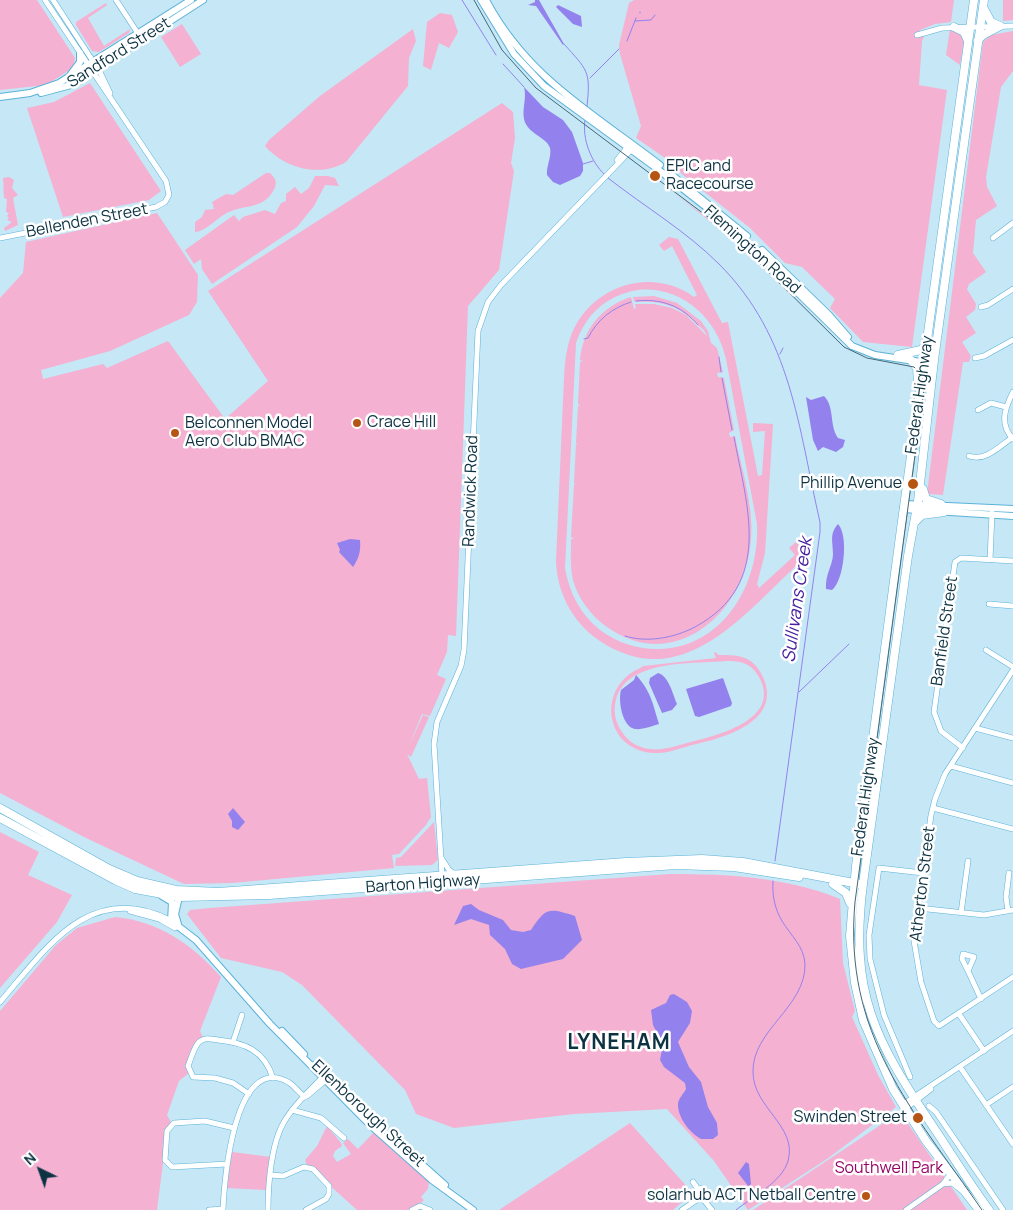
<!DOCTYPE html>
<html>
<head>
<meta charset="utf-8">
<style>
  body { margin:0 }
  #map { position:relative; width:1013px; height:1210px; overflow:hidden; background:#c6e7f6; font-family:Manrope,sans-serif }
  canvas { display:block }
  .north { position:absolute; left:15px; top:1145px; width:50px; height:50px; -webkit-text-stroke:4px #fff; paint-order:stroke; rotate:318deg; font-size:14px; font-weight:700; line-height:20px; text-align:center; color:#0d3343 }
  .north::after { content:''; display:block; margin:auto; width:18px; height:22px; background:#0d3343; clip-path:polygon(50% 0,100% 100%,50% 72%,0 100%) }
</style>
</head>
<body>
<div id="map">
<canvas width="1013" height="1210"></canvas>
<div class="north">N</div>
</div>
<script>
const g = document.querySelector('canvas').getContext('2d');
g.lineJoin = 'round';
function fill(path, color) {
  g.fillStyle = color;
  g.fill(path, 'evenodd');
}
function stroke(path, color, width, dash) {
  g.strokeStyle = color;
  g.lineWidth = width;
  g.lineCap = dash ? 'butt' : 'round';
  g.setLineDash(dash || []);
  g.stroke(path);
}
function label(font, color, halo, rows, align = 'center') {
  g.font = font + ' Manrope,sans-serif';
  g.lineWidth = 5;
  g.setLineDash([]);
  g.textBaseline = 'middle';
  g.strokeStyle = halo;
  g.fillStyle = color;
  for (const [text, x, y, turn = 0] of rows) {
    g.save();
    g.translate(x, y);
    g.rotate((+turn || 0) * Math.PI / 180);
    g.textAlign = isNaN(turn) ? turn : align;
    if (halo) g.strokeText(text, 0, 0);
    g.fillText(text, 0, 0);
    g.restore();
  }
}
const green = new Path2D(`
  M0 0H37L75 58 73 68 46 85 0 90Z
  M634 0H954L951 22 935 24 920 30 924 37 922 41 919 85 947 90 912 347 863 342 830 308 835 299 802 267 785 263 750 228 683 175 671 162 636 138 641 126 620 54 619 45 629 3Z
  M1003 0H1013V20L1003 21Z
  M106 3 107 5 88 18 104 46 130 29 129 33 99 52 92 51 76 25V22Z
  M440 13 452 15 458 32 449 48 439 43 431 70 423 66 427 22Z
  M182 24 201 54 180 67 161 37Z
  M413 29 416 41 409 58 408 86 346 162C320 178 284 168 265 146L269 140 320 96Z
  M950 29 960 30 964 41 960 65 946 55Z
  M1013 31V71L1001 87 986 177 987 187 997 206 976 220 973 253 986 272 969 284 967 289 976 304 975 310 966 317 976 333 962 342 971 356 969 362H963L943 495 927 494 983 42 991 35Z
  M90 83 161 191 149 200 63 217 27 108 54 102Z
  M502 103 513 112 515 138 511 163 514 171 499 270 468 306 456 636 448 635 447 652 437 675 446 679 430 716 422 714 408 748 423 715 429 717 411 757 407 754 419 779 427 778 431 817 426 825 399 854 392 855 394 868 232 883 184 884 84 837 0 793V298L23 273 26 242 157 213 198 275 197 302 189 315 110 351 41 370 43 379 103 364 107 368 168 341 225 419 268 381 208 291Z
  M266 173H270C276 179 278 183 273 191 263 210 242 204 225 214 216 219 206 231 195 232V222L202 217 205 210 214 209 212 202 226 194 233 195Z
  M315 176H328L335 178 339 186 325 185 314 206 297 227 212 284 202 269 201 259 194 264 185 250 234 215 239 221 243 217 265 210 275 214 281 203 286 201V194L295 187 301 194 309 188Z
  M9 177 14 180 12 188 18 195 13 198 18 225 5 231 4 228 12 222 7 220 9 218 7 216 9 213 6 212 7 199 4 198C3 191 4 184 3 178Z
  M674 193 733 237 805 308 736 242Z
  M669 237 678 239 722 323 728 322 758 476 762 475 765 431 753 432V423L773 424 765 553 757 584 759 588 795 555 789 548 796 542 805 552 804 559 797 565C742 616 680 697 597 639 572 621 557 592 556 561L564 378C565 363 566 348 572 333 592 286 651 266 694 297L697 295 672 246 664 251 659 245ZM638 290C681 285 717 318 726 359L757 524C760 582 725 646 661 649 639 650 617 643 600 630 580 614 569 592 565 568L576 343C586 314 607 295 638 290Z
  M654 296 677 303 701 321 708 331 711 343 717 348 723 372 717 373 718 377 724 378 734 430 729 433 730 437 735 436C742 471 756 512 750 548 740 618 671 673 607 627 590 615 578 598 573 580 570 567 571 553 571 539H574L571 537 574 484H576L574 483 576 444 578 445 576 443 578 406H580L578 404 580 362 583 361 580 360C583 329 601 307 631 297L634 309 636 308 635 304H654L672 308 686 315 707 336C705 330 701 328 697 324 680 306 661 300 637 302L634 301 633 297Z
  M716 652 718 655C737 655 752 655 762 675 785 721 724 738 692 745 680 748 667 754 655 753 642 753 629 747 621 738 603 715 611 683 636 670 640 669 642 666 644 666 667 663 692 661 716 658L714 653ZM727 661C741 661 751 663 759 677 782 719 719 735 691 742 678 745 664 751 650 749 639 748 628 742 622 732 615 722 613 711 616 700 626 659 693 664 727 661Z
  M434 822 438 860 432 865 395 866 396 858 401 857Z
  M0 832 39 852 28 875 72 895 57 922 0 988Z
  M670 874C728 874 786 877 840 899L843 963 855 1011 852 1017 878 1075 896 1107 827 1159 748 1210 714 1161 667 1109 574 1114 454 1128 416 1114 405 1090 302 985 282 972 221 958 187 914 190 910 210 908Z
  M115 917C158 921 192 944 221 977L200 1031 203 1038 188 1066 189 1073 179 1081 167 1115 172 1124 167 1131 157 1210H0V1011L56 945 77 928Z
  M900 1112 967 1210H753Z
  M630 1123 690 1190 689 1196 673 1210H499Z
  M327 1126 341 1143 342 1146 335 1151 333 1156 337 1162 351 1154 343 1143 348 1139 358 1149 374 1132 429 1180 428 1189 421 1197 424 1200 413 1210H357L307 1165 305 1160 317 1146Z
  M232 1152 271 1157 266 1190 226 1188Z`);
const water = new Path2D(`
  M535 0H539L564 44 563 45 536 6 528 5 535 2Z
  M558 5 581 16 582 27 573 24 556 7Z
  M524 87 543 107 563 120 572 132 583 163V171L580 176 560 185 553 182 547 175C546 167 552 156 550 148 547 137 527 134 524 119 522 108 527 98 524 87Z
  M824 396C835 407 829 425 838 438L845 440 843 447 836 452 823 447 818 451 813 440 806 397 811 400Z
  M838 524C849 535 844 581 832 590L826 589C825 574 833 565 833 554 833 542 829 534 838 524Z
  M350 539 360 540C361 551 359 558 353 567L339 552 340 550 337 543Z
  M658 673C669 676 673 695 677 704L672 710 662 713 649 683 650 678Z
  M636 675C651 692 652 701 659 724 652 726 642 730 635 729 622 727 618 700 621 690L634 680Z
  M723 678 732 703 731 706 699 717 695 716 686 689Z
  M233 808 245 822 238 830 232 827V821L228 814Z
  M471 904 479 910 503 920 511 930 523 932 531 930C546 907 549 908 575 916L582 940 563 959 521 969 512 964 505 949 490 935 489 925 471 919 454 925 463 906Z
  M674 994 687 1002 692 1011 690 1023 678 1042 689 1067 701 1082 708 1107 717 1123 718 1135 713 1139H701C690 1133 677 1117 678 1103 679 1098 684 1093 686 1089L685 1083 664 1067 660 1060 663 1044 653 1025 651 1010 666 1003 670 995Z
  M746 1162 749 1164 751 1184 749 1187 738 1173Z`);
const stream = new Path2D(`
  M462 0 496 55
  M640 13V12
  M635 21 651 20 655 15
  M627 41 636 18
  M564 44C587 70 591 70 587 106
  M503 64 524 87
  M590 78 619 49
  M585 120C582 139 591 162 605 175
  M583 164 593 161
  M608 178C645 207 686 231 719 264 792 337 798 427 820 522V532L775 861
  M636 301C661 298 682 306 698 325
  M584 339 588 338C597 320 612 308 631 302
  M780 354 783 348
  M719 357 721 372
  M722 378 732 430
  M625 636C647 643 674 638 695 627 774 584 747 507 734 437
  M799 692 849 644
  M736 1210C752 1197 782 1182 788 1161 798 1126 753 1108 753 1072 752 1030 806 1007 805 964 804 946 791 936 782 921 775 909 772 896 773 881`);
const minor = new Path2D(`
  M53 0 100 72 110 93
  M116 0 139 35
  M917 35 942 28 1013 26
  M617 160 629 145
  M0 238 156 207 165 202 169 195 166 181 45 0
  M993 238 1013 223
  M981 307 988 305 1013 289
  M975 358 984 356 1013 340
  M1013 392C1005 408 999 424 1013 439
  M978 410 991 403 1006 407
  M969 456C985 462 1000 446 1013 437
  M990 560 992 513
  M989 604 1013 606
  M986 650 1013 667
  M1013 670 945 774 935 799 931 815 914 941 921 982 934 1021 939 1026 1013 977
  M975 728 1013 738
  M963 748 941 731 934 712 955 562 961 558 1013 561
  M951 766 1013 783
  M933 808 1013 829
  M442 859 449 870 456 875
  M442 876 434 744 437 722 461 666 464 650 478 331 488 302 501 285 633 148
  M918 908 984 915 1013 910
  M130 911 163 920
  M1008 911 1006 897 1009 873
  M961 913 968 861
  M161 920 175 928
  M968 971 962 959 963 954 974 957 968 971 981 999
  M0 1002C46 949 89 880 170 920
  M959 1014 984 1051
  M233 1042 242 1015
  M960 1067 1013 1144
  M910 1077 884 1015 870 959 869 935 879 868 923 873
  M249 1094 233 1083 215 1078 193 1077 188 1066C191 1059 194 1047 199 1042 205 1037 211 1039 218 1040 245 1043 264 1050 273 1078
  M307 1096 327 1079
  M902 1105 1013 1031
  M986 1105 1013 1087
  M929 1106 936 1112 1003 1210
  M905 1109 931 1089
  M292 1110 321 1118 344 1138
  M227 1164 172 1167 165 1160 167 1131 174 1123 205 1121 234 1128
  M271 1175 283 1176 304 1167 313 1169 329 1186V1194L326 1199 306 1210
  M693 1182 698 1189
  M943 1184 952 1183 961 1190
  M695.5 1194a5.5 5.5 0 1 1 11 0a5.5 5.5 0 1 1-11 0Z
  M703 1199 712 1210
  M209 1210 223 1209
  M223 1210C224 1182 234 1052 288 1082 294 1085 299 1093 305 1097
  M268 1210C268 1185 271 1144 284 1122 294 1105 310 1090 325 1075
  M412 1210 420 1206 430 1210
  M682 1210 698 1199
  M906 1210 943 1184 951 1173`);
const major = new Path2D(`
  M481 0 514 54 544 86 655 167 729 225 852 346 875 355 934 364
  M486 0C527 78 593 113 660 165
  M71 74 80 62V53
  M41 93 71 85 203 0
  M0 97 30 93 59 83 191 0
  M672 175 747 236
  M762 250 829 315 848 337
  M904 504 1013 509
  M903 509 1013 516
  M162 896 172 902 171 922
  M170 920 196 940 270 1024 369 1124 432 1180 473 1210
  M178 924 175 914 179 897
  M282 1031 304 1054
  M314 1065 357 1107
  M417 1160 445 1185`);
const highway = new Path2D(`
  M974 0 902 521 856 866 850 936 855 983 863 1020 893 1089 926 1141 979 1210
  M984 0 934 360 918 501 908 556 863 884C849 994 875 1040 934 1128 952 1155 969 1183 989 1210
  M984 9 991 22 1000 26
  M954 27 964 32 968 41
  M978 40 983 35 1000 26
  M898 355 921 350 927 344
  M911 360 917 368 918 382
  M923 489 926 499 941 504
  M915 522 922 515 944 512
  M0 808 109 869 137 881 176 890 218 892 626 862 702 859 743 862 859 884
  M0 818 115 880 135 889 179 897 269 895 676 865 734 867 799 877
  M833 884 846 893 850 903`);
const tram = new Path2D(`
  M474 0 502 50 536 88 728 232 844 347 867 358 914 367 922 375 924 388 855 902C843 1034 912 1109 982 1210`);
const markers = [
  [655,176,6,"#b65513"],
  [357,423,5,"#b65513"],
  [175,433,5,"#b65513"],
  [913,484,6,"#b65513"],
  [918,1118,6,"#b65513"],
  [866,1196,5,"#b65513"]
];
const streetNames = [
  ["Sandford Street",119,53,-32],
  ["Bellenden Street",87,221,-11],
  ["Flemington Road",752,250,42],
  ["Federal Highway",920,395,-82],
  ["Randwick Road",471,491,-88],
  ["Banfield Street",945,631,-82],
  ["Federal Highway",866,797,-82],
  ["Barton Highway",423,884,-4],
  ["Atherton Street",923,884,-83],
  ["Ellenborough Street",368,1114,43]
];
const poiNames = [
  ["EPIC and",666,167],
  ["Racecourse",666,185],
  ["Crace Hill",367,423],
  ["Belconnen Model",185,424],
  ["Aero Club BMAC",185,442],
  ["Phillip Avenue",902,484,"right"],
  ["Swinden Street",907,1118,"right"],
  ["solarhub ACT Netball Centre",856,1196,"right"]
];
const parkNames = [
  ["Southwell Park",889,1169]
];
const waterNames = [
  ["Sullivans Creek",798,600,-82]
];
const districtNames = [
  ["LYNEHAM",619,1043]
];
fill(green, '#f4b1d1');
fill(water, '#9382ee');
stroke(stream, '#9382ee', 1);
stroke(minor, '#5ab2d8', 6);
stroke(major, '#5ab2d8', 8);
stroke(highway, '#5ab2d8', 9);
stroke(minor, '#fff', 5);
stroke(major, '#fff', 6);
stroke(highway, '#fff', 8);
stroke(tram, '#436877', 1);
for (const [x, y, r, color] of markers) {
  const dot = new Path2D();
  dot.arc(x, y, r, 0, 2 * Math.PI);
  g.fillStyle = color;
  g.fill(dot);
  stroke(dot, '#fff', 2);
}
label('16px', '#0d3343', '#fff', streetNames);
label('16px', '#0d3343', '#fff', poiNames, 'left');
label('16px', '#970466', '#fff', parkNames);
label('italic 18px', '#4922a0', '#fff', waterNames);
g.letterSpacing = '1px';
label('bold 21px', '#0d3343', '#fff', districtNames);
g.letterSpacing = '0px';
</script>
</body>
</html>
